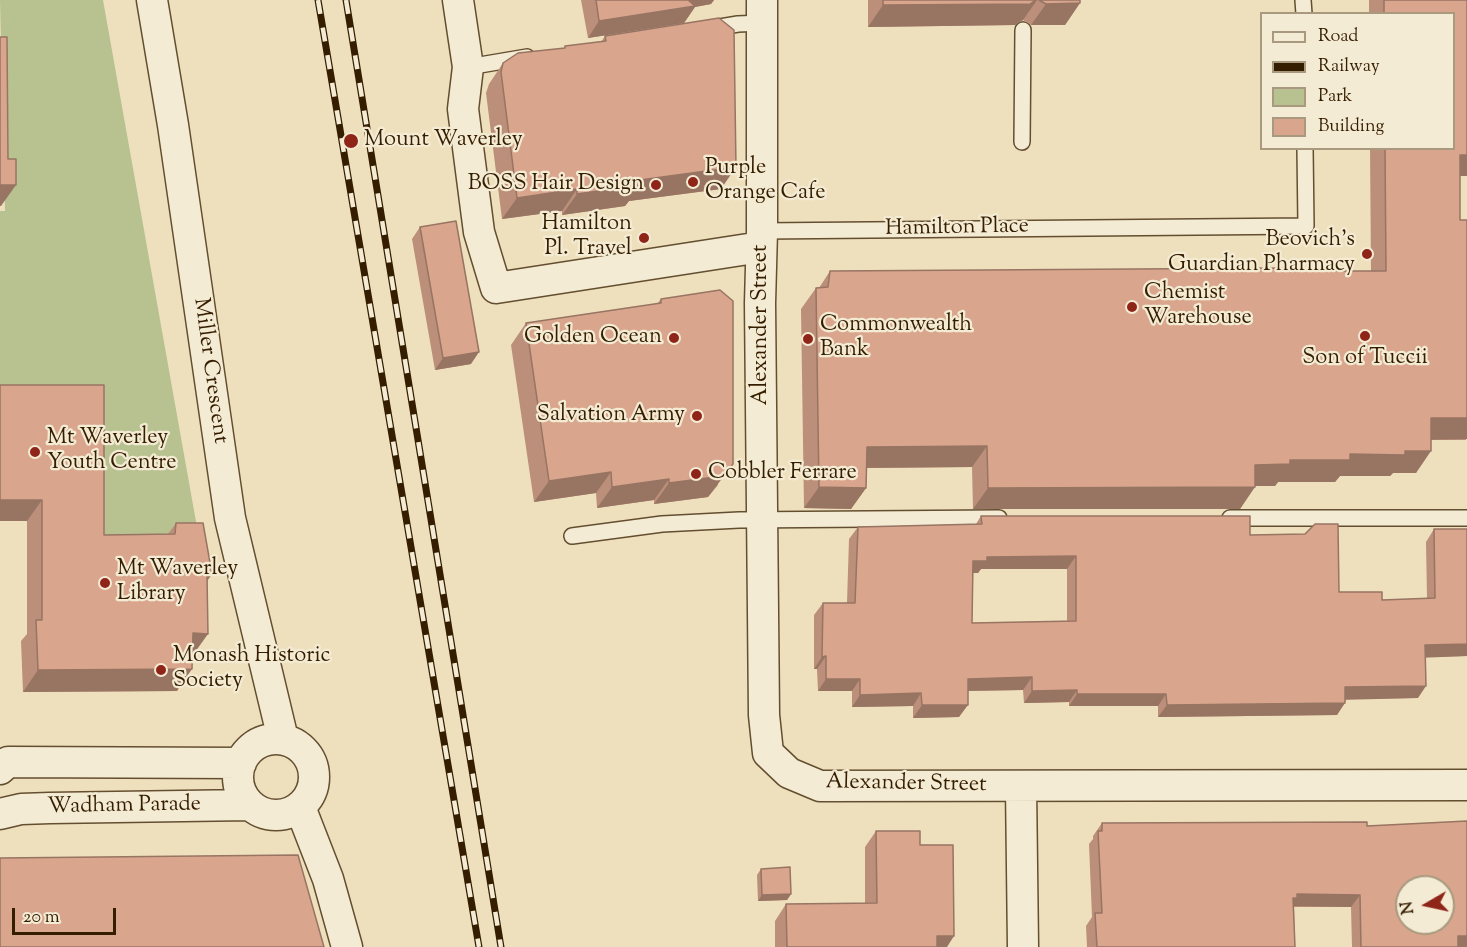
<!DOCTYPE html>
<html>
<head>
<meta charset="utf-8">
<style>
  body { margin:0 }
  #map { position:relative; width:1467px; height:947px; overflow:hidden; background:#eee0bd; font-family:"Sorts Mill Goudy",serif }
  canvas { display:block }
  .legend { position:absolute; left:1260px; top:12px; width:195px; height:138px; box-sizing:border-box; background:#f4ebd4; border:2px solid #a8997f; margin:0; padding:8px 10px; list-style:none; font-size:18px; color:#351e00 }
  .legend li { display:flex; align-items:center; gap:12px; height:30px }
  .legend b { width:30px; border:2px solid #a8997f }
  .north { position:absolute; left:1395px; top:875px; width:60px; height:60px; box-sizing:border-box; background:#f4ebd4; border:2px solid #a8997f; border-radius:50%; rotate:261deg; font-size:16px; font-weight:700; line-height:24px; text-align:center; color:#351e00 }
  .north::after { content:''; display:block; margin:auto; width:21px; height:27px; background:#8f2418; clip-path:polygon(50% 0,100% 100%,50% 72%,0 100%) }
  .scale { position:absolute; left:12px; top:908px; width:104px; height:27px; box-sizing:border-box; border:3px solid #351e00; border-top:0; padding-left:8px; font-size:18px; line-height:21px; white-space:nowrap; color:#351e00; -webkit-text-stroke:4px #f4ebd4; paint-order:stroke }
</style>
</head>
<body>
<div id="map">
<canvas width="1467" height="947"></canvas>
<ul class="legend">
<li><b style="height:8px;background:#f4ebd4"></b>Road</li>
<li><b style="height:8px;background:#351e00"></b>Railway</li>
<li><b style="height:16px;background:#b8c291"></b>Park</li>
<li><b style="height:16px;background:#d9a68d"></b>Building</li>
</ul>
<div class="north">N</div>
<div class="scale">20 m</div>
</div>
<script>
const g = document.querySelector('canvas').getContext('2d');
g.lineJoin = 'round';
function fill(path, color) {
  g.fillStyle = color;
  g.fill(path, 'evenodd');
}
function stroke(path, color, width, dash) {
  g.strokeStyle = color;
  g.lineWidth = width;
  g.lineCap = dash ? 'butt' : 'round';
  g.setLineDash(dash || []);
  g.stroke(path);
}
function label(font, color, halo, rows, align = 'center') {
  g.font = font + ' "Sorts Mill Goudy",serif';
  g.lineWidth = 4.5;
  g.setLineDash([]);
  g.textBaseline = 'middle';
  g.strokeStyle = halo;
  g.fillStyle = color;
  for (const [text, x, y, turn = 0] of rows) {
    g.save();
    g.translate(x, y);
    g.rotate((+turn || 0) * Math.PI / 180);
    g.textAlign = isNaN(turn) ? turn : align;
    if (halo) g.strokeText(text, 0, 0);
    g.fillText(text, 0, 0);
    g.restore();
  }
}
const green = new Path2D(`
  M0 0H103L200 544H157L31 524 0 404V211H5Z`);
const service = new Path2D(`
  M1303 0 1304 14
  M708 29 738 24 762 23
  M468 67 527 57
  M1022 142 1023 30
  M762 231 1306 226 1305 148
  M1230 518H1467
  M572 536 662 524 739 520 999 518`);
const minor = new Path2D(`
  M152 0 173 125 230 518 283 739
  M458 0 468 67 463 109 479 232 496 288 761 247
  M762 0V231L760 303 764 715 768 753 789 773 820 786 1467 785
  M238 777a38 38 0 1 1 76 0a38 38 0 1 1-76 0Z
  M0 769 8 762 241 763
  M1021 786 1023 947
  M300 807 328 879 347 947
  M0 814 21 809 50 808 249 805`);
const rail = new Path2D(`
  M318 0 479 947
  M346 0 501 947`);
const wall = new Path2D(`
  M581 0H714L711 4 695 7 684 23 588 38Z
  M868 0H1080V3L1065 25H1031L1023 20 1015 25 868 27Z
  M1369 0H1467L1460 176V220H1467L1466 440H1431L1416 473H1393L1390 476H1340L1335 482H1278L1275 486H1255L1240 509H973L972 467 867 468 866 488 851 509 804 508 801 309 816 288H819L830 271H1371L1370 148H1454V14H1369Z
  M605 36 721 189 629 201 625 206 562 215V211L502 219 486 93 489 84 503 63 564 48 565 46 601 42Z
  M420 227 471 364 435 370 412 239Z
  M661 299 718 485 708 497 654 504V500L597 508 596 493 534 502 511 345 526 323 657 304Z
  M0 385 104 535 168 534 176 523 207 582 193 655 177 691 23 692 21 641 27 634V521Z
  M981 516 1250 535 1339 592 1382 600 1427 598 1426 542 1434 529H1467V656L1426 657 1418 698 1345 699 1337 715 1158 717V706H1069V702L1024 703 1023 690 968 691 959 717 913 718V706L852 707V691H818L817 669H814V615L823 603H847L849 539 858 527 976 524ZM981 569H1067V621L972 623 973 573H978Z
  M1102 823 1367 826 1467 947H1352L1351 907H1294L1295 947H1087L1086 926 1092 917 1089 844 1093 839V836Z
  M876 831 920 845 947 947H775V921L786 904 865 903V847Z
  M761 869 791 894 787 900 758 901 757 875Z`);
const shadedWall = new Path2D(`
  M677 0H714L711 4 695 7 684 23 588 38 599 21Z
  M1037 0 1023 20 1015 25 868 27 883 5Z
  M1080 3 1065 25H1031L1046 4Z
  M1460 155H1467V176H1445Z
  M736 167 721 189 629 201 625 206 562 215 577 194 640 180Z
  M0 185H16L1 206H0Z
  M577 189 562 211 502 219 517 198Z
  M479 352 471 364 435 370 443 358Z
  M1431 418H1467V439L1416 440Z
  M987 446 972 467 852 468 867 447Z
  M1405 451H1431L1416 473H1393L1390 476H1340L1335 482H1278L1275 486H1240L1255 465 1290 460 1350 454Z
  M733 464 708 497 654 504 669 483Z
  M611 472 596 493 534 502 549 481Z
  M669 479 654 500 597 508 612 487Z
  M819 487 866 488 851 509 804 508Z
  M1255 487 1240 509H973L988 488Z
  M0 500H42L27 521H0Z
  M1076 556 1067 569H981L978 573H964L973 561 987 557Z
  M212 574 197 596 207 575Z
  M193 633 208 634 193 655Z
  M1467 644V656L1417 658 1425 645Z
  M826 656 817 669H814L822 657Z
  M192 669 177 691 23 692 38 670Z
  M1032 677 1023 690 959 691 968 679Z
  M826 679H860L852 691H818Z
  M1426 686 1418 698 1337 700 1345 687Z
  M1077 690 1069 702 1024 703 1032 691Z
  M921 693 913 706 852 707 860 695Z
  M1077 694H1166L1158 706H1069Z
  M1345 703 1337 715 1158 717 1167 705Z
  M922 705H968L959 717 913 718Z
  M791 894 787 900 758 901 762 895Z
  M1297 894 1360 895 1351 907 1290 906 1284 911Z
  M937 936H954L947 947H929Z
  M1458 936H1467V947H1451Z`);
const building = new Path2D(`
  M596 0H688L695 6 599 21Z
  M883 0H1036L1030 4 883 5Z
  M1039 0H1080V3L1046 4Z
  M1384 0H1467V155H1460V220H1467V418H1431V451H1405V455L1350 454V460H1290V464L1255 465V487L988 488 987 446 867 447 866 488 819 487 816 288 828 287 830 271 1288 268V271H1386L1385 148H1454V14H1384Z
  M719 18 734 30 736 167 640 180V185L577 194V189L517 198 501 72 503 63 518 53 565 48V46L606 41 605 36Z
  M0 37H7L8 159H16V185H0Z
  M456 221 479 352 443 358 420 227Z
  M720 290 733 301V464L723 476 669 483V479L612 487 611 472 549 481 526 323 661 303V299Z
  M0 385H104V535L175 534 176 523H203L212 574 207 575 208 634 193 633 192 669 38 670 36 620H42V500H0Z
  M981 516H1250V535L1305 534 1315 524H1338L1339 592H1382V600L1435 598 1434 529H1467V644L1425 645 1426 686 1345 687V703L1167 705 1166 694H1077V690L1032 691V677L968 679V705H922L921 693 860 695V679H826V656L822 657 823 603H855L858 527 982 524ZM1076 556V621L972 623 973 561H987V557Z
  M1467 821V936H1458V947H1361L1360 895 1297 894V898H1293L1295 947H1097L1095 913H1102L1098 831H1102V823L1367 822V826ZM1407 887H1443V923H1407Z
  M876 831H920V845H953L954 936H937V947H787L786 904 877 903Z
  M298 855 324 947H0V858Z
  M790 867 791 894 762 895 761 869Z`);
const markers = [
  [351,141,8,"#8f2418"],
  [693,182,6,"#8f2418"],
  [656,185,6,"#8f2418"],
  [644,238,6,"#8f2418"],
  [1367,254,6,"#8f2418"],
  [1132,307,6,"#8f2418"],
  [1365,336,6,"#8f2418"],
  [674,338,6,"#8f2418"],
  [808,339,6,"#8f2418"],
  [697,416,6,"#8f2418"],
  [35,452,6,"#8f2418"],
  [696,474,6,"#8f2418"],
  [105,583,6,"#8f2418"],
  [161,670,6,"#8f2418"]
];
const poiNames = [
  ["Mount Waverley",364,141],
  ["Purple",705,169],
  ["Orange Cafe",705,194],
  ["BOSS Hair Design",644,185,"right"],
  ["Hamilton",632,225,"right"],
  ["Pl. Travel",632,250,"right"],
  ["Beovich's",1355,241,"right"],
  ["Guardian Pharmacy",1355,266,"right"],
  ["Chemist",1144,294],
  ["Warehouse",1144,319],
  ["Commonwealth",820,326],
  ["Bank",820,351],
  ["Golden Ocean",662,338,"right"],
  ["Son of Tuccii",1365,359,"center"],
  ["Salvation Army",685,416,"right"],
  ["Mt Waverley",47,439],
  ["Youth Centre",47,464],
  ["Cobbler Ferrare",708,474],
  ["Mt Waverley",117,570],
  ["Library",117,595],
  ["Monash Historic",173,657],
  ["Society",173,682]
];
const streetNames = [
  ["Hamilton Place",957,229,-1],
  ["Alexander Street",762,325,-90],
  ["Miller Crescent",209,371,82],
  ["Alexander Street",906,785,1],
  ["Wadham Parade",124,807,-1]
];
fill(green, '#b8c291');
stroke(service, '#634e2f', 18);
stroke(minor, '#634e2f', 33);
stroke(service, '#f4ebd4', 15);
stroke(minor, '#f4ebd4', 30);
stroke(rail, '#351e00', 7);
stroke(rail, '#f4ebd4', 4.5, [14]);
fill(wall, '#bb8f79');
fill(shadedWall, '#987463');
fill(building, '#d9a68d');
stroke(building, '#987463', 1.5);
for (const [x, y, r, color] of markers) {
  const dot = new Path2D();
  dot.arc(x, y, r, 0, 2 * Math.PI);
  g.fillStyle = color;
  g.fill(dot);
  stroke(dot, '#f4ebd4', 2);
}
label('22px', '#351e00', '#f4ebd4', poiNames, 'left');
label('22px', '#351e00', '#f4ebd4', streetNames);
</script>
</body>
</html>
